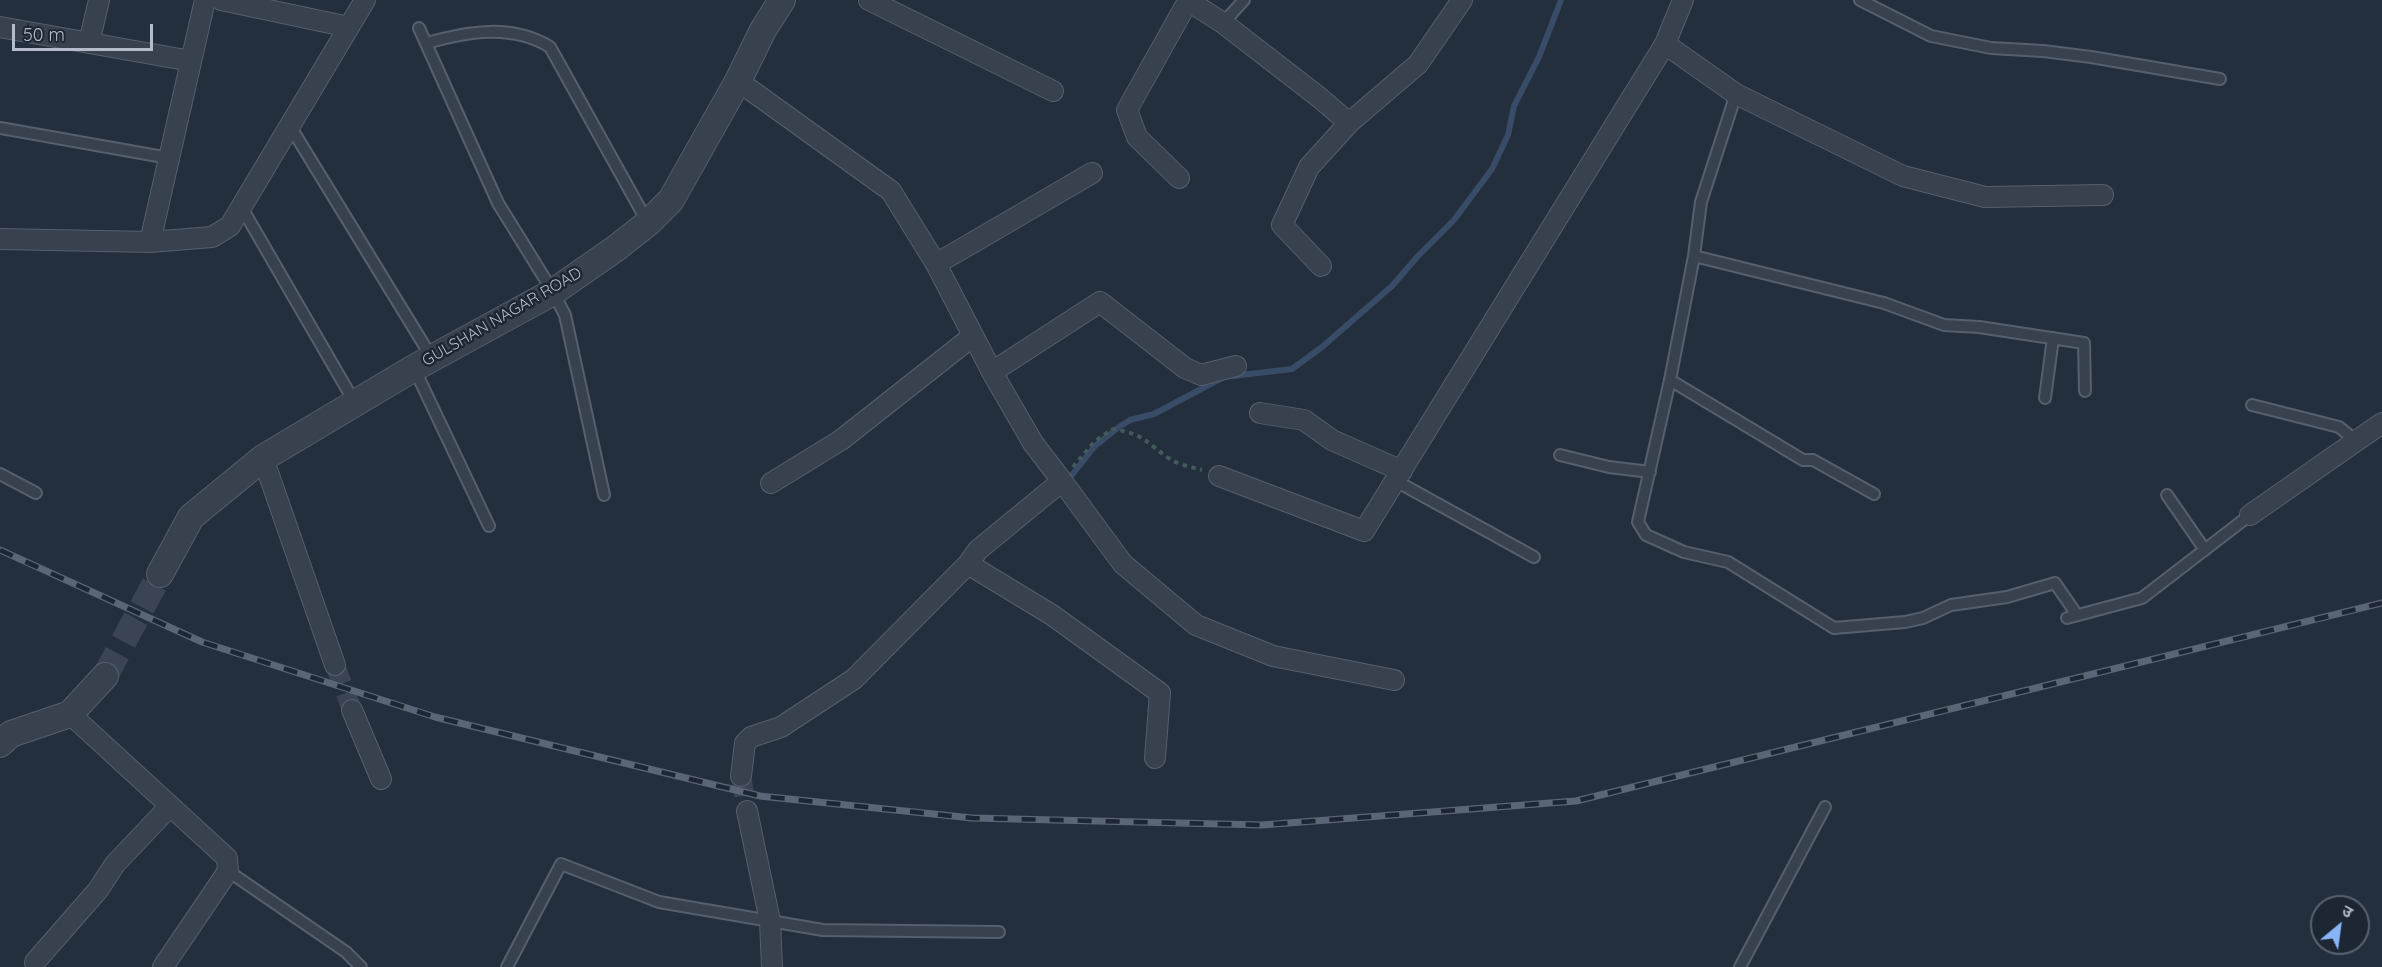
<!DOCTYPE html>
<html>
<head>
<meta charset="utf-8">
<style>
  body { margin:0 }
  #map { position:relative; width:2382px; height:967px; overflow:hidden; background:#242f3e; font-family:Quicksand,"Noto Sans Devanagari",sans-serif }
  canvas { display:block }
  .north { position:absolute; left:2310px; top:895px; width:60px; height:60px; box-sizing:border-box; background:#1d2633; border:2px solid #59626f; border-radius:50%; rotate:29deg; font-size:16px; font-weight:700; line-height:24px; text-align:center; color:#b4bcc9 }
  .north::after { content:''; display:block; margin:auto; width:21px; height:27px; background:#8ab4f8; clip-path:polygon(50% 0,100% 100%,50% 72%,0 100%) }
  .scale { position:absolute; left:12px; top:24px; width:141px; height:27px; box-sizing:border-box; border:3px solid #b4bcc9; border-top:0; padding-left:8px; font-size:18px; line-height:21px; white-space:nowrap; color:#b4bcc9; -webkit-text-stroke:4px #1d2633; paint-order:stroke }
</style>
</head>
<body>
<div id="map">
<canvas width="2382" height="967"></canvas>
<div class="north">उ</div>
<div class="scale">50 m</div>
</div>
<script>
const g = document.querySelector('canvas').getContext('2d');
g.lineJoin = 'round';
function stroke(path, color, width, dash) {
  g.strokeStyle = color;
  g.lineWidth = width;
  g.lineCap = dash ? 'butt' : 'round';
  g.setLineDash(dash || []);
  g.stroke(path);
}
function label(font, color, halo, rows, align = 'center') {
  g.font = font + ' Quicksand,sans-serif';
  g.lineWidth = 5;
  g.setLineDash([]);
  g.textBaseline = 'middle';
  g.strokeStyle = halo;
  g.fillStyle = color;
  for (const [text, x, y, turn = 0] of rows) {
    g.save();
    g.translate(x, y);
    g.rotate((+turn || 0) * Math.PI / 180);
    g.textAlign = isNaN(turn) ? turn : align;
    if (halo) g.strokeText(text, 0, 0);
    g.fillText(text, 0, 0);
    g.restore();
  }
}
const stream = new Path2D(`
  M1233 376 1292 369 1322 347 1392 286 1418 256 1454 220 1492 169 1508 135 1514 106 1539 57 1561 0
  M1068 480 1095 446 1119 427 1130 420 1154 414 1220 379`);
const minorTunnel = new Path2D(`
  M335 665 352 710
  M741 776 747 811`);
const tertiaryTunnel = new Path2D(`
  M105 676 160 574`);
const path = new Path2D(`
  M1073 467 1095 441 1113 429C1145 434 1146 443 1170 459 1179 465 1192 467 1202 470`);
const service = new Path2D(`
  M1860 0 1931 36 1991 48 2043 51 2091 57 2220 79
  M1223 23 1244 0
  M419 28 498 203 553 292 565 315 604 495
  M427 43C469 31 512 24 550 47L648 223
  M1736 94 1701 202 1694 256 1670 380 1638 522 1646 535 1684 552 1728 562 1834 628 1905 622 1923 618 1951 605 2007 597 2055 583 2077 615
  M290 126 432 358
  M0 128 169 158
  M242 208 355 403
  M1694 256 1884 303 1944 325 1979 327 2084 343 2085 391
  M414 368 489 526
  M1670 380 1803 460H1813L1874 494
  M2045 398 2053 338
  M2252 405 2339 427 2356 441
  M1560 455 1609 467 1650 472
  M0 474 36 493
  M1396 481 1534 557
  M2167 495 2205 550
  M2067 618 2142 598 2250 515
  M228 871 346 952 361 967
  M507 967 561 864 659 902 823 930 999 932
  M1740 967 1825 807`);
const minor = new Path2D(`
  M221 0 349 27
  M869 0 1053 91
  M1187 0 1223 23 1320 98 1349 123 1418 64 1462 0
  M0 27 191 61
  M89 43 99 0
  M1665 44 1736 94 1903 176 1985 197 2103 195
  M738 81 891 191 936 264 992 372 1033 443 1062 481
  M1179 178 1137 137 1127 110 1188 1
  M0 239 150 242 212 237 230 226 365 0
  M150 242 205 0
  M936 264 1092 173
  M1321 266 1282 225 1309 167 1349 123
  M992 372 1100 302 1185 368 1201 375 1236 366
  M1260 413 1304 420 1332 440 1402 471
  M263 458 335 665
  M1219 476 1364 531 1665 44 1683 0
  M771 483 841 440 973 336
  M2250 515 2382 423
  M968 564 1052 615 1160 693 1155 758
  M352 710 381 779
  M70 714 227 858 228 871 163 967
  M741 776 745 743 751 737 781 727 854 679 968 564 978 550 1062 481 1123 564 1196 625 1273 656 1394 680
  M747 811 770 921 772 967
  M35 962 98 890 115 864 170 806`);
const tertiary = new Path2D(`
  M160 574 191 517 263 458 414 368 553 292 615 249 648 223 671 200 738 81 763 30 782 0
  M0 744 11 734 70 714 105 676`);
const rail = new Path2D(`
  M0 550 202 642 435 717 760 796 972 818 1262 825 1576 801 2382 603`);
const streetNames = [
  ["GULSHAN NAGAR ROAD",502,317,-30]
];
stroke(stream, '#394c67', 6);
stroke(minorTunnel, '#3a4453', 20, [20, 10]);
stroke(tertiaryTunnel, '#3a4453', 26, [26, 13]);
stroke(service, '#565f6c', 14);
stroke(minor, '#565f6c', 22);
stroke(tertiary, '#565f6c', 28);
stroke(path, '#44595c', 4, [4.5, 4.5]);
stroke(service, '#38414e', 10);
stroke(minor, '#38414e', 20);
stroke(tertiary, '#38414e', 26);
stroke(rail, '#5a6575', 7);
stroke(rail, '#1d2633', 4.5, [14]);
label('16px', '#b4bcc9', '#1d2633', streetNames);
</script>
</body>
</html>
